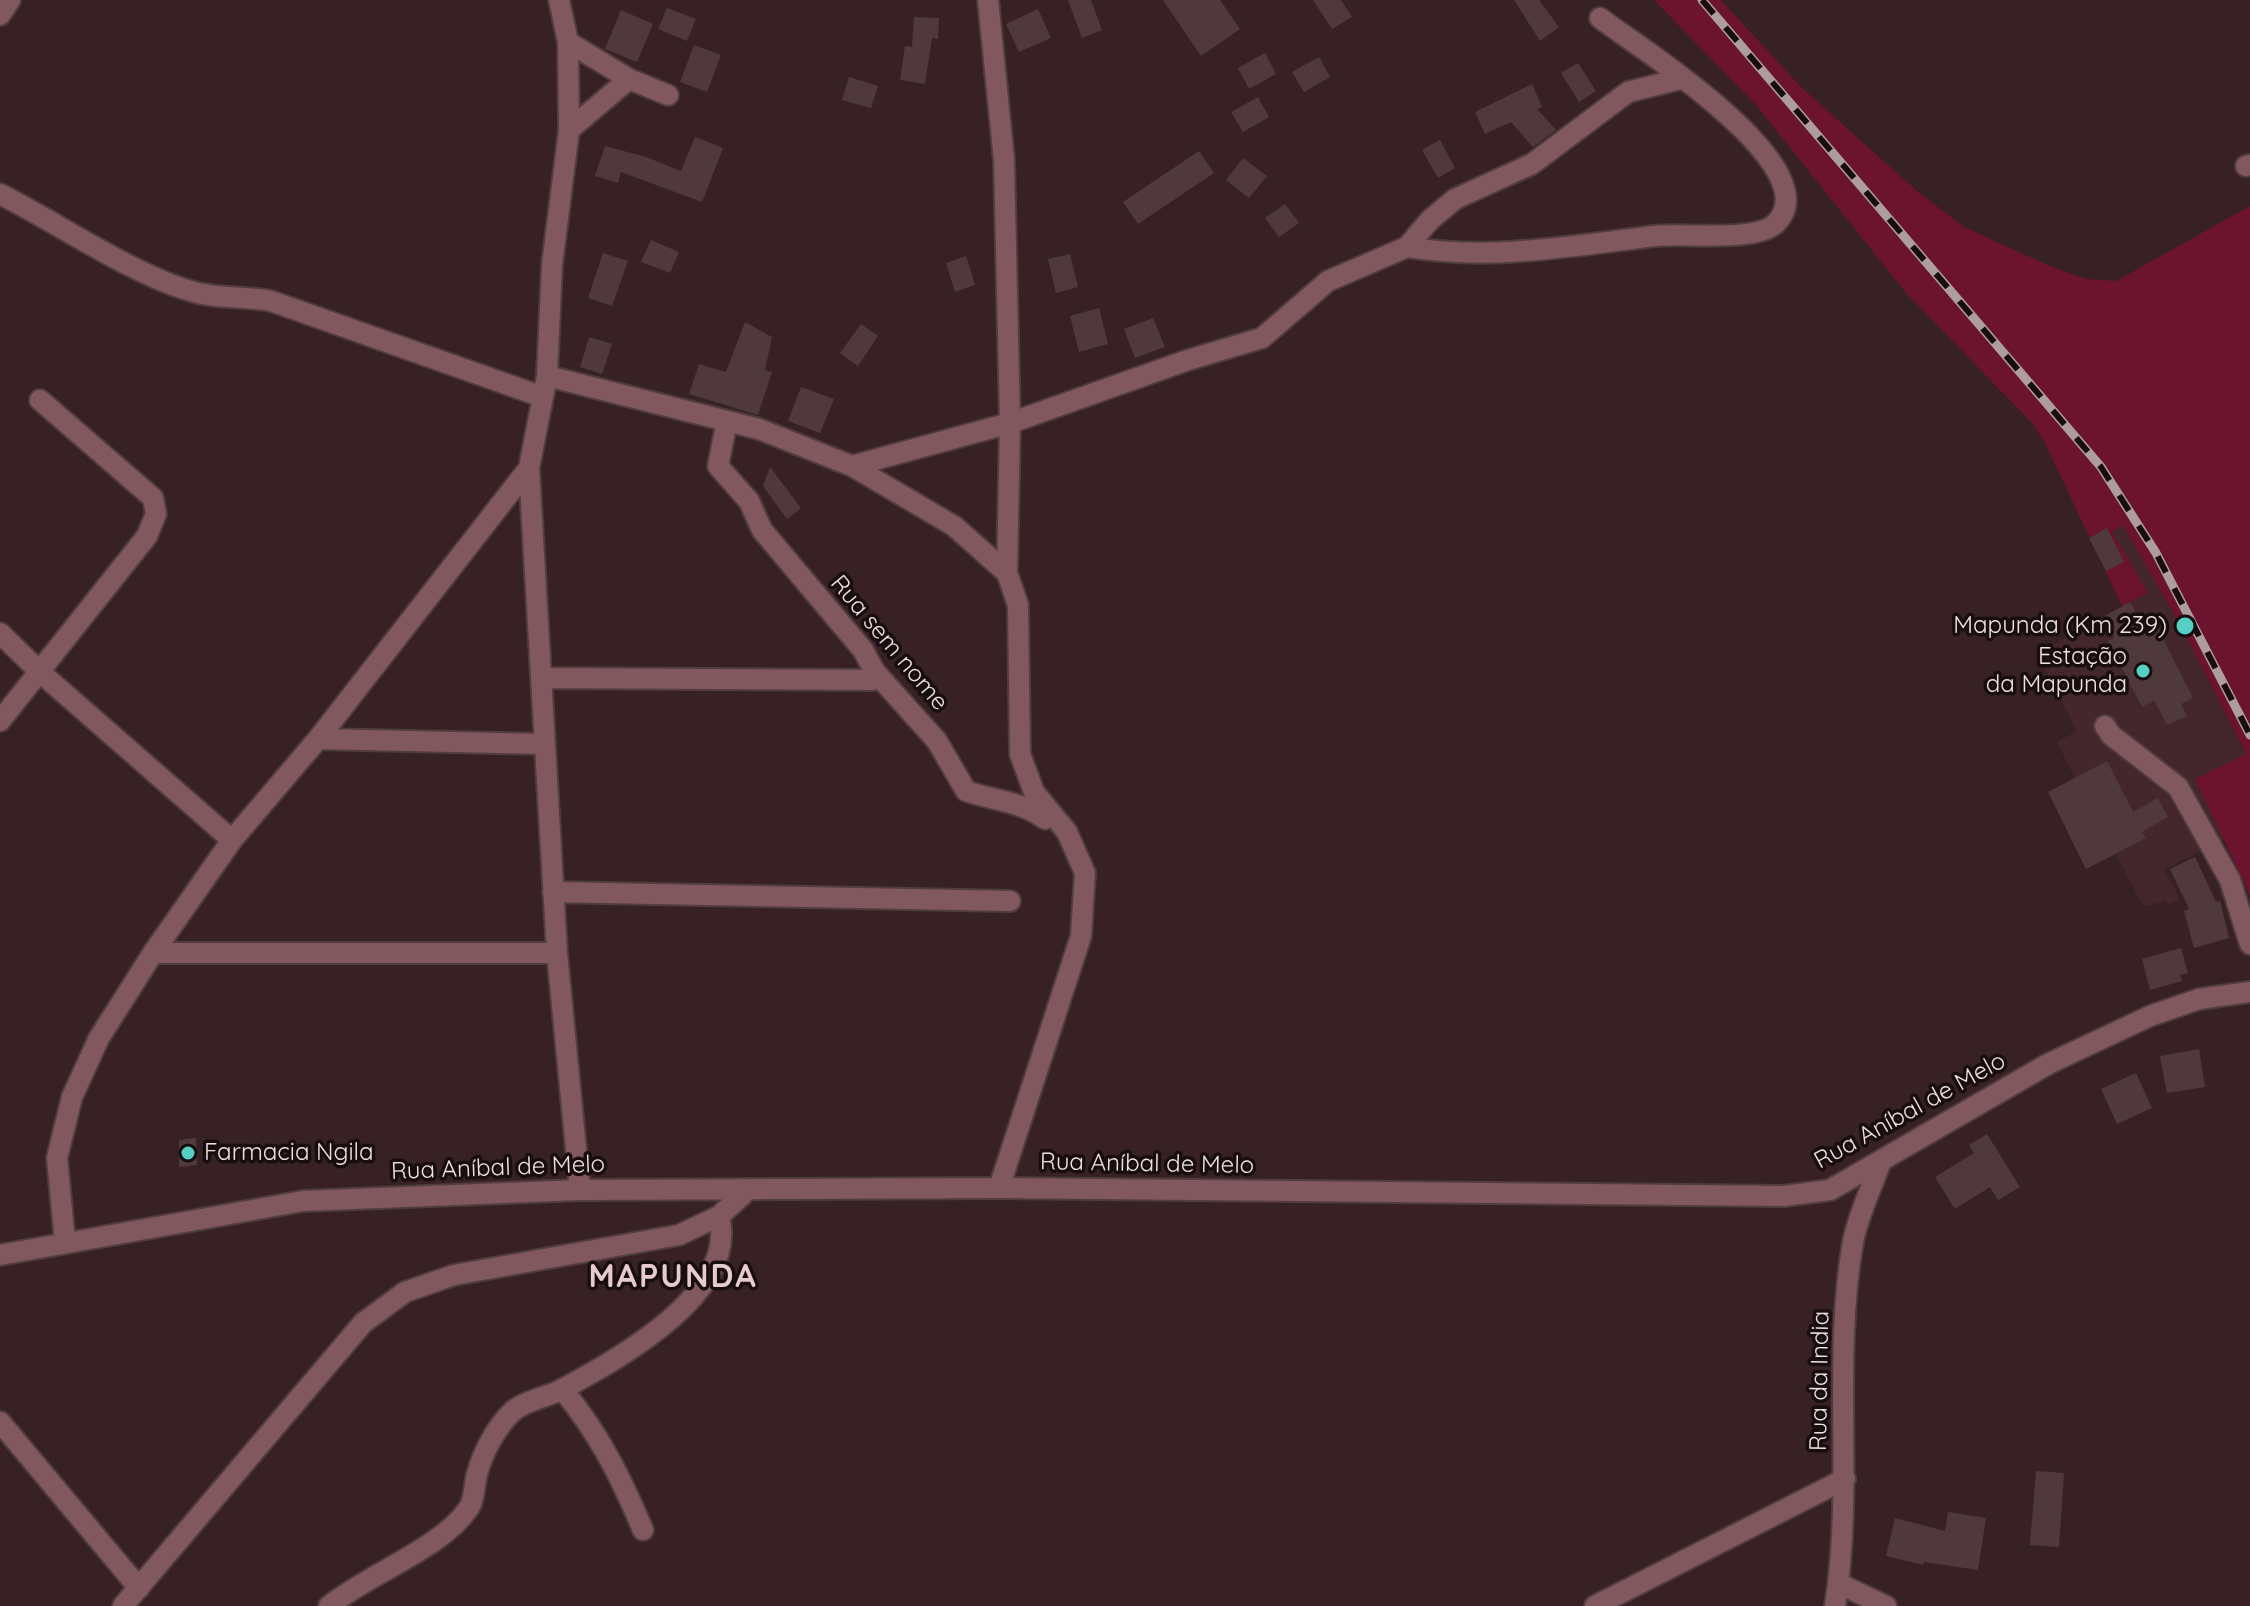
<!DOCTYPE html>
<html>
<head>
<meta charset="utf-8">
<style>
  body { margin:0 }
  canvas { display:block; background:#372125 }
</style>
</head>
<body>
<canvas width="2250" height="1606"></canvas>
<script>
const g = document.querySelector('canvas').getContext('2d');
g.lineJoin = 'round';
function fill(path, color) {
  g.fillStyle = color;
  g.fill(path, 'evenodd');
}
function stroke(path, color, width, dash) {
  g.strokeStyle = color;
  g.lineWidth = width;
  g.lineCap = dash ? 'butt' : 'round';
  g.setLineDash(dash || []);
  g.stroke(path);
}
function label(font, color, halo, rows, align = 'center') {
  g.font = font + ' Quicksand,sans-serif';
  g.lineWidth = 7;
  g.setLineDash([]);
  g.textBaseline = 'middle';
  g.strokeStyle = halo;
  g.fillStyle = color;
  for (const [text, x, y, turn = 0] of rows) {
    g.save();
    g.translate(x, y);
    g.rotate((+turn || 0) * Math.PI / 180);
    g.textAlign = isNaN(turn) ? turn : align;
    if (halo) g.strokeText(text, 0, 0);
    g.fillText(text, 0, 0);
    g.restore();
  }
}
const built = new Path2D(`
  M2123 525 2182 628 2246 755 2195 779 2224 840 2164 869 2180 899 2167 905 2166 901 2143 906 2116 854 2086 869 2048 792 2075 778 2057 742 2077 731 2037 654 2147 593 2112 532Z`);
const green = new Path2D(`
  M1654 0H1721L1801 87 1917 191 1964 227 2052 267 2086 279 2116 281 2250 206V895L2195 779 2246 754 2182 628 2123 525 2112 532 2148 593 2122 606 2044 441 2031 422 1906 293 1756 105Z`);
const building = new Path2D(`
  M1068 0H1091L1102 30 1082 38Z
  M1163 0H1220L1240 29 1201 56Z
  M1313 0H1341L1352 17 1332 29Z
  M1514 0H1539L1559 27 1540 41Z
  M667 8 696 19 687 41 658 29Z
  M1038 9 1051 38 1019 52 1006 24Z
  M621 10 653 24 637 62 605 49Z
  M914 17 939 18 938 39 932 38 925 84 900 80 905 46 912 47Z
  M694 45 721 55 707 92 680 82Z
  M1265 53 1276 74 1249 89 1238 68Z
  M1319 57 1330 77 1304 92 1292 72Z
  M1578 63 1596 91 1579 102 1561 73Z
  M849 77 878 86 871 108 842 100Z
  M1532 84 1542 107 1537 109 1556 130 1533 147 1511 122 1485 134 1475 112Z
  M1258 97 1269 117 1243 132 1231 112Z
  M695 137 723 148 702 202 621 172 618 183 595 176 605 146 646 157 681 171Z
  M1440 140 1455 168 1438 178 1422 150Z
  M1199 151 1214 173 1138 224 1123 202Z
  M1243 158 1267 176 1249 198 1226 180Z
  M1285 204 1299 223 1279 237 1265 218Z
  M651 240 679 252 670 273 641 262Z
  M603 253 628 261 612 306 588 298Z
  M1070 254 1078 287 1056 293 1048 259Z
  M966 256 975 285 955 292 946 263Z
  M1099 308 1108 344 1079 352 1070 316Z
  M1153 318 1165 347 1135 358 1124 329Z
  M745 322 772 337 765 370 772 372 758 415 689 394 699 364 726 372Z
  M861 324 878 336 858 366 840 353Z
  M589 337 612 344 602 374 580 367Z
  M801 387 834 399 820 433 788 421Z
  M770 467 801 508 787 519 763 486Z
  M2107 528 2124 562 2106 571 2089 538Z
  M2130 602 2137 615 2143 613 2148 621 2153 619 2193 698 2181 704 2187 716 2167 725 2154 700 2142 707 2108 641 2114 638 2103 617Z
  M2107 761 2133 812 2158 798 2168 817 2142 832 2146 838 2086 869 2048 792Z
  M2195 857 2216 902 2220 901 2229 938 2194 948 2184 911 2189 909 2170 869Z
  M2181 948 2188 973 2180 975 2182 981 2150 990 2142 959Z
  M2199 1049 2205 1087 2167 1093 2160 1056Z
  M2136 1073 2152 1108 2117 1124 2101 1089Z
  M1987 1134 2020 1187 1998 1200 1990 1187 1955 1209 1935 1177 1974 1153 1969 1145Z
  M196 1138 197 1165 179 1167V1140Z
  M2036 1471 2064 1473 2059 1547 2030 1545Z
  M1948 1512 1986 1518 1978 1570 1924 1562 1923 1565 1886 1556 1895 1518 1945 1531Z`);
const minor = new Path2D(`
  M988 0 1004 160 1010 423 1007 573
  M0 15 10 0
  M1600 18C1635 45 1834 169 1775 224 1755 242 1683 233 1655 236 1572 246 1490 261 1407 247L1430 220 1455 199 1532 164 1628 92 1680 79
  M568 42 629 79 668 95
  M569 130 629 79
  M2246 166 2250 165
  M0 194C58 223 137 278 198 293 221 299 247 296 271 301L543 397
  M547 376 552 265 569 130 568 42 559 0
  M725 431 718 466 749 501 762 530 863 650 875 672 937 741 966 791C995 801 1021 801 1045 819
  M852 466 1010 423 1188 360 1262 338 1328 281 1407 247
  M0 633 41 673 232 840
  M542 678 873 680
  M0 721 147 536 156 514 153 498 40 400
  M2105 726 2111 735 2178 787 2230 880 2250 944
  M318 739 544 744
  M553 892 1010 901
  M153 953H557
  M580 1190 557 953 529 468 547 376 759 429 852 466 954 526 1007 573 1018 605 1020 754 1034 792 1067 832 1085 873 1081 936 999 1188
  M65 1242 57 1158 72 1097 99 1038 153 953 232 840 318 739 529 468
  M0 1255 303 1201 580 1190 999 1188 1784 1196 1830 1190 2048 1064 2150 1016 2199 999 2250 992
  M562 1389C599 1433 621 1478 643 1530
  M0 1422 139 1588
  M1838 1583 1886 1606
  M123 1606 363 1323 405 1292 454 1275 679 1235 719 1216 749 1189
  M329 1606C367 1575 443 1547 468 1509 475 1500 474 1485 477 1474 483 1452 496 1427 513 1411 526 1400 548 1397 563 1389 621 1357 739 1293 719 1216
  M1595 1606 1845 1479
  M1835 1606C1854 1486 1832 1362 1853 1242 1858 1215 1872 1187 1881 1161`);
const rail = new Path2D(`
  M1702 0 2101 467 2156 553 2250 735`);
const markers = [
  [2185,626,10,"#55cec4"],
  [2143,671,8,"#55cec4"],
  [188,1153,8,"#55cec4"]
];
const poiNames = [
  ["Mapunda (Km 239)",2167,626],
  ["Estação",2127,657],
  ["da Mapunda",2127,685],
  ["Farmacia Ngila",204,1153,"left"]
];
const streetNames = [
  ["Rua sem nome",889,643,50],
  ["Rua Aníbal de Melo",1910,1111,-29],
  ["Rua Aníbal de Melo",1147,1164,1],
  ["Rua Aníbal de Melo",498,1168,-2],
  ["Rua da India",1820,1381,-89]
];
const districtNames = [
  ["MAPUNDA",673,1277]
];
fill(built, '#44272c');
fill(green, '#6b132f');
fill(building, '#50393d');
stroke(minor, '#513c3f', 24);
stroke(minor, '#82585f', 20);
stroke(rail, '#ae9d9f', 9);
stroke(rail, '#180e0f', 6, [18]);
for (const [x, y, r, color] of markers) {
  const dot = new Path2D();
  dot.arc(x, y, r, 0, 2 * Math.PI);
  g.fillStyle = color;
  g.fill(dot);
  stroke(dot, '#180e0f', 3);
}
label('24px', '#eedfe1', '#180e0f', poiNames, 'right');
label('24px', '#eedfe1', '#180e0f', streetNames);
g.letterSpacing = '2px';
label('bold 32px', '#e7cace', '#180e0f', districtNames);
g.letterSpacing = '0px';
</script>
</body>
</html>
